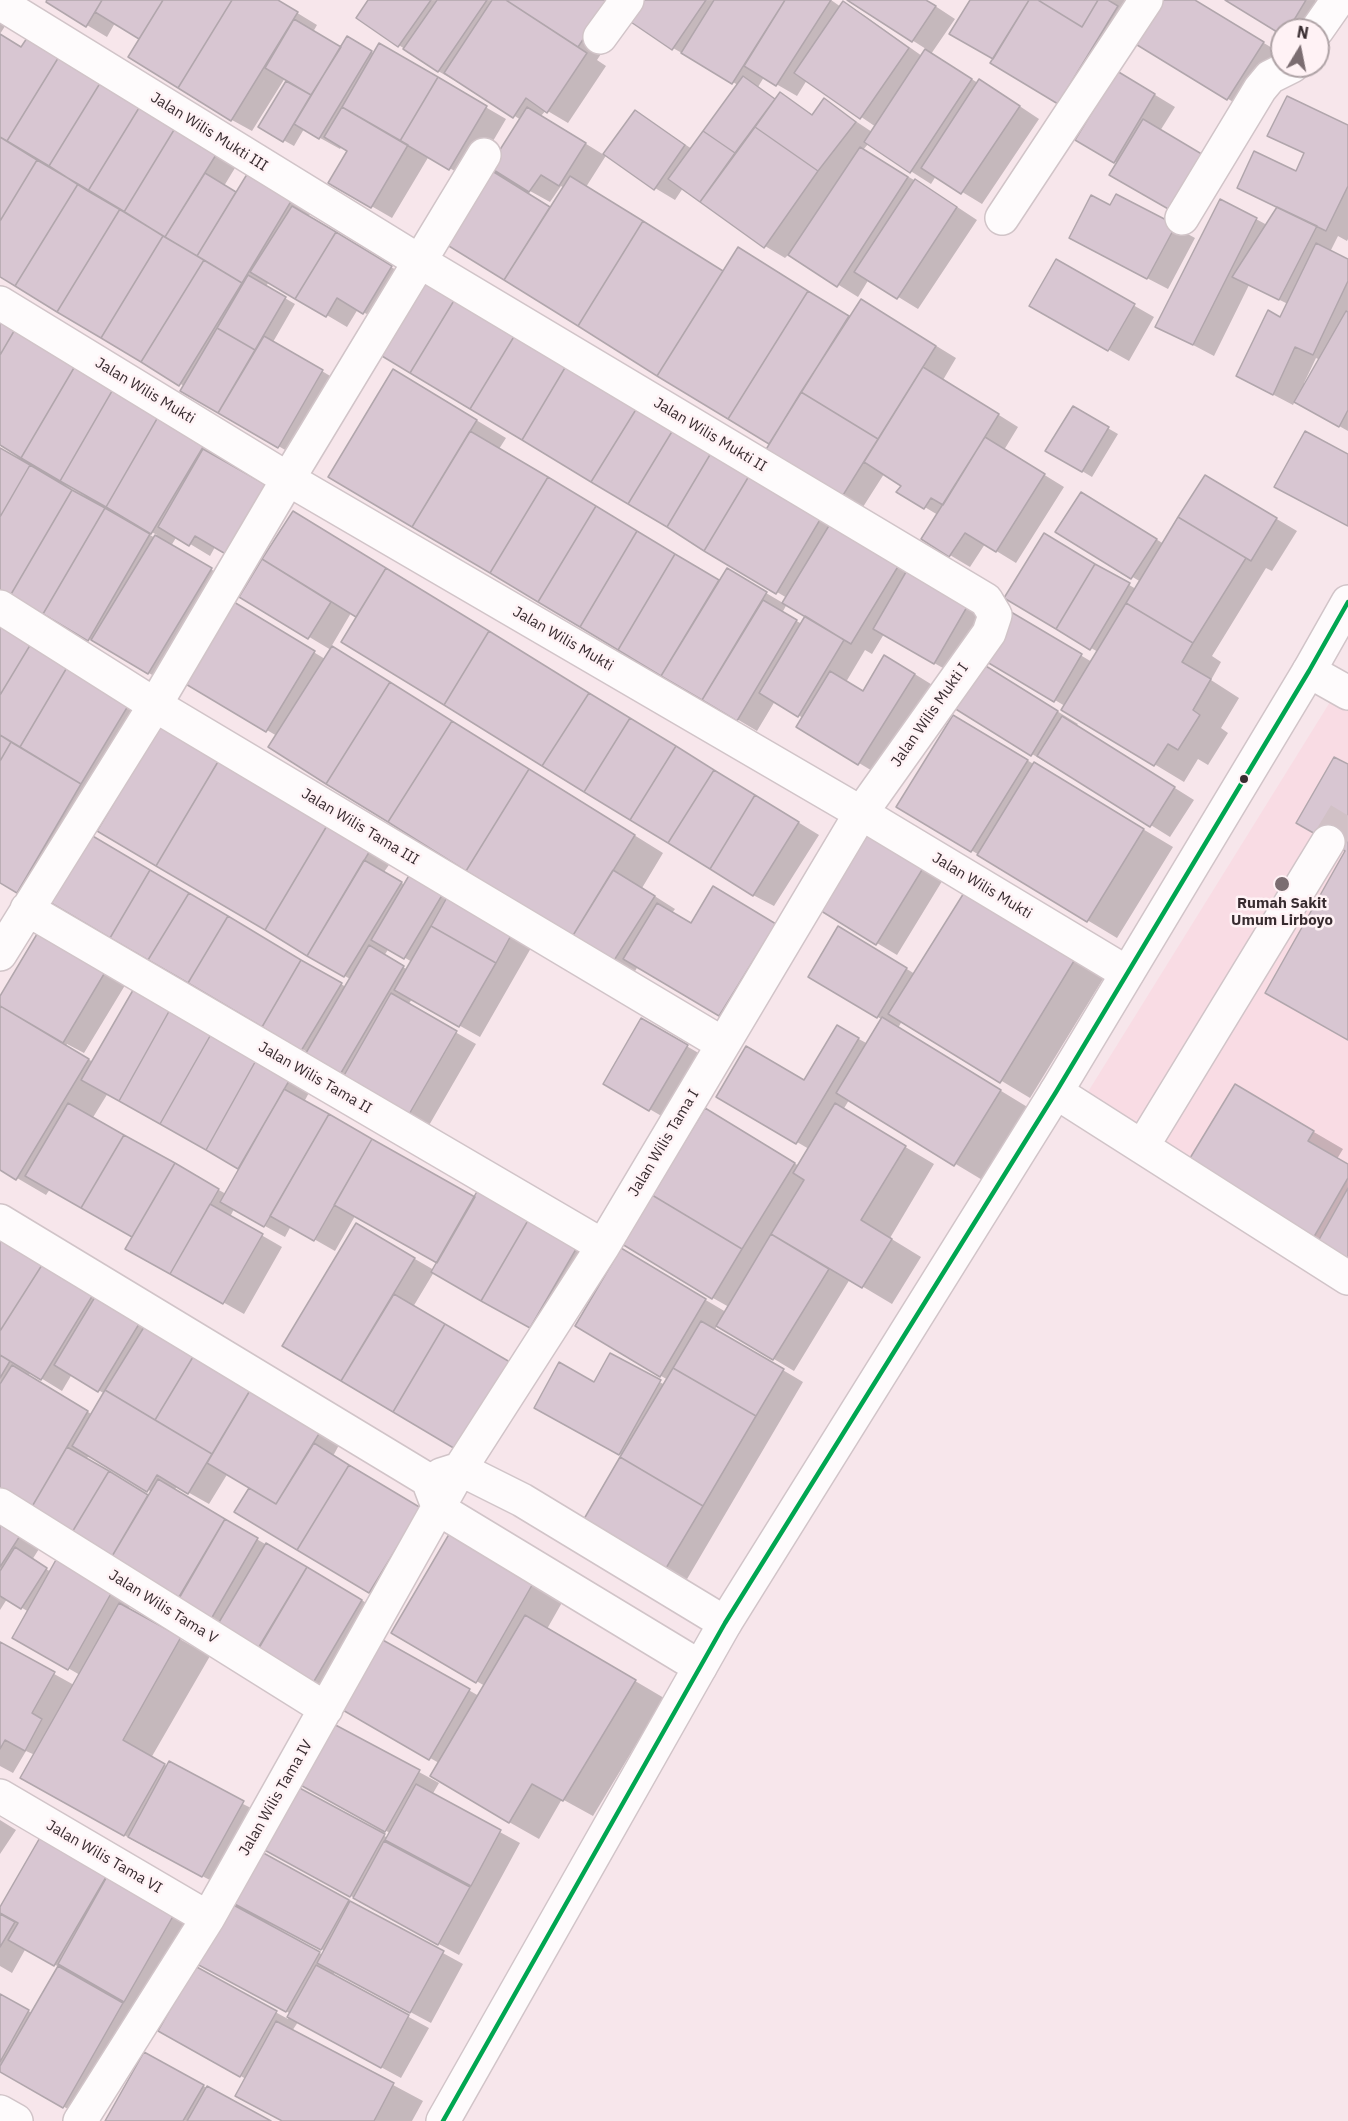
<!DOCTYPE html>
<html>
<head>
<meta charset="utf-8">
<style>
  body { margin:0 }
  #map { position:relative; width:1348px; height:2121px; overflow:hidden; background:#f7e6eb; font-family:"IBM Plex Sans",sans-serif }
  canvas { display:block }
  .north { position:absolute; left:1270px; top:18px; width:60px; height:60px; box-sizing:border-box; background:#fff2f5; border:2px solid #afa3a6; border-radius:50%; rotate:10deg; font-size:16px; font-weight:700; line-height:24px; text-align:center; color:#382c30 }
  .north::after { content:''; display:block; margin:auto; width:21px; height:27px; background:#7b6d71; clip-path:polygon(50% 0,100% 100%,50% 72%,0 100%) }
</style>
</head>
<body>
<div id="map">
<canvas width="1348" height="2121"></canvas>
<div class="north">N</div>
</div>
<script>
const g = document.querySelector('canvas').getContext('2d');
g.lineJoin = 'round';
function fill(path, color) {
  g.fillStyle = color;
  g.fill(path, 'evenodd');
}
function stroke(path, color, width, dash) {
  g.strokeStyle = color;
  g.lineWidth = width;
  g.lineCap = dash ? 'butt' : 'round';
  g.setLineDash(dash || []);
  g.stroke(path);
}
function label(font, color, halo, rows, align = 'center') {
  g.font = font + ' "IBM Plex Sans",sans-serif';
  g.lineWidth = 5;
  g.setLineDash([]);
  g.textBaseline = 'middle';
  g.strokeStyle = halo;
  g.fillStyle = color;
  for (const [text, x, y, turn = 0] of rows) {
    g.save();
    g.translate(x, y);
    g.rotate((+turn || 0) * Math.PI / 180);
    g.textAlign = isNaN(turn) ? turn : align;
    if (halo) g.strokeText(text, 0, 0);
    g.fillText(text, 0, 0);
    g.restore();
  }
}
const built = new Path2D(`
  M1348 673V1258L1086 1095Z`);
const shadow = new Path2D(`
  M45 0H276L317 25 313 32 341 49 347 38 375 54 379 45 506 119 470 180 429 156 392 218 330 182 349 150 342 146 340 149 304 129 294 146 260 127 286 83 311 97 313 95 285 78 252 131 232 120 141 38 115 23 107 37Z
  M370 0H831L841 7 844 3 864 15 922 56 926 49 849 0H926L955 19 931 54 978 83 1000 93 1039 119 982 204 936 176 931 184 868 144 863 150 936 193 977 220 918 309 869 279 858 297 789 254 785 258 765 246 683 188 675 200 655 188 607 154 586 187 724 272 768 266 850 317 881 312 956 358 943 380 1018 427 1004 450 1064 487 1016 563 985 544 970 567 923 539 938 515 898 491 903 485 884 474 856 518 771 444 446 242 510 183 551 208 564 188 561 186 550 202 530 191 521 120 460 81 459 83 438 71 358 18ZM626 16 673 48 738 85 692 149 636 112 604 155 541 116 546 110 568 123 606 66 597 60ZM764 77 797 96 807 80 876 127 872 132 824 100 813 115 781 94 776 100 758 87Z
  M972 0H1125L1120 8 1137 19 1079 114 995 58Z
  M1193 0 1282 54 1248 111 1131 40Z
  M1228 0H1315L1328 8 1315 30H1282V33Z
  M0 19 7 23 0 34Z
  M0 35 238 163 224 186 237 194 249 173 312 211 308 217 411 279 384 324 358 309 347 327 269 281 266 287 295 304 273 342 342 383 299 458 182 390 184 386 0 275Z
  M1137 84 1175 107 1160 131 1230 172 1198 225 1111 174 1118 163 1077 140Z
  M1348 127V239L1347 241 1338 236 1330 252 1348 261V431L1295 401 1293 405 1238 376 1281 319 1288 304 1249 285 1214 356 1157 326 1256 219 1267 225 1278 208 1239 187 1296 173 1305 154 1269 135ZM1316 358 1320 360 1306 384 1304 383Z
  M1110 207 1175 227 1195 238 1168 289 1091 249Z
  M1056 261 1154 317 1129 361 1031 306Z
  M425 276 990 613 955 675 884 634 872 654 865 650 846 682 864 693 905 668 934 686 879 775 859 763 803 718 775 701 757 731 330 476 423 388 506 438 499 449 720 582 727 570 783 603 787 598 379 353ZM787 604 807 616 802 624 782 613Z
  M0 317 228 450 221 461 215 547 210 556 177 536 171 546 231 581 168 684 0 588V450L105 510 107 508 0 444ZM143 527 157 535 155 538 142 530Z
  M1073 408 1118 434 1092 477 1047 450Z
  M1206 477 1297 531 1272 571 1266 568 1212 656 1221 662 1211 680 1239 698 1221 728 1228 733 1208 765 1198 759 1184 782 1063 709 1065 706 979 655 1006 611 1092 662 1098 652 1006 598 1044 535 1136 589 1141 582 1057 532 1102 506 1164 544Z
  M294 513 819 835 774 906 753 895 351 613 331 647 663 853 642 888 675 909 672 913 692 925 795 936 740 1027 638 966 634 973 614 961 277 736 181 679 249 613 325 659 331 650 241 596Z
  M0 618 153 709 38 903 0 881Z
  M1002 677 1078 724 1076 726 1194 800 1170 837 1053 764 1052 766 1032 754Z
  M161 727 391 862 384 872 405 885 415 870 535 941 480 1037 412 999 408 1005 476 1044 424 1134 307 1052 53 902 91 837 346 987 350 979 99 830ZM389 948 412 962 408 970 384 956Z
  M973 728 1173 847 1117 938 898 806Z
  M866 831 944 878 897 955 877 943Z
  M967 890 1106 974 1030 1098 902 1021 898 1028 1029 1108 984 1181 849 1100 843 1110 934 1164 890 1238 921 1257 892 1304 850 1279 794 1371 717 1325 715 1330 803 1382 680 1591 579 1531 623 1456 556 1419 595 1384 611 1355 665 1385 668 1380 577 1326 621 1250 726 1312 729 1307 713 1298 726 1122 799 1166 809 1149 718 1096 805 1082 837 1027 868 1044 883 1020 810 976 859 940 915 974Z
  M40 931 127 982 84 1053 67 1044 66 1046 93 1062 136 987 312 1087 304 1102 475 1199 598 1257 551 1339 434 1272 413 1307 483 1463 284 1346 356 1225 434 1270 439 1263 355 1216 335 1251 291 1226 285 1237 234 1209 230 1217 282 1247 244 1314 127 1248 134 1237 50 1189 46 1195 0 1168V999ZM108 1093 240 1169 226 1194 92 1119Z
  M642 1020 707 1058 670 1121 605 1083Z
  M1235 1086 1343 1149 1337 1159 1348 1165V1261L1312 1241Z
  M0 1225 344 1436 333 1456 441 1521 390 1604 236 1512 251 1487 228 1473 209 1504 177 1486 174 1491 382 1612 331 1698 234 1645 181 1596 0 1490ZM31 1372 62 1391 72 1374 105 1394 93 1415 28 1376ZM89 1455 152 1492 149 1497 86 1460Z
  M0 1513 44 1541 32 1560 51 1572 58 1560 132 1603 128 1610 210 1656 151 1758 263 1814 223 1887 155 1851 154 1852 22 1777 35 1755 26 1751 13 1773 0 1766V1644L74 1685 80 1675 14 1637 29 1612 7 1599 0 1610Z
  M455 1526 568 1592 547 1629 664 1698 593 1816 562 1799 539 1839 509 1822 439 1763 343 1709 382 1641 479 1696 485 1686 393 1633Z
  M419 1772 439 1783 432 1795 520 1843 459 1955 281 1858 294 1787 388 1838 390 1833 317 1793Z
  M0 1820 16 1830 0 1854Z
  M43 1836 196 1924 84 2118 0 2071V1996L32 2013 59 1967 26 1948 12 1973 0 1966V1910ZM77 1974 111 1993 110 1996 75 1977Z
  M258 1852 463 1964 431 2023 335 1972 333 1976 429 2028 401 2078 298 2022 292 2031 423 2101 412 2121H283L246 2079 180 2042 195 1968 288 2019 291 2014 197 1962ZM270 1922 325 1951 323 1955 269 1925Z
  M145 2054 207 2088 268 2121H107Z`);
const building = new Path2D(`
  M47 0H102L86 27 46 2Z
  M102 0H163L139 39 95 12Z
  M163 0H232L178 88 128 57Z
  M232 0H278L298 12 231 121 178 88Z
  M368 0H431L398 47 356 18Z
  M437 0H487L438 72 403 49Z
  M492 0H506L587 53 547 113 526 98 513 118 444 73Z
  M506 0H609L578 47Z
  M638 0H706L672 50 625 18Z
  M714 0H785L732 84 681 53Z
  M785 0H831L776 86 744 66Z
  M847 0H926L936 6 912 42Z
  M970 0H1029L993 59 949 34Z
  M1029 0H1038L1082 27 1098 0H1108L1118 6 1058 104 990 63Z
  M1038 0H1098L1082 27Z
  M1154 0H1195L1264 42 1227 100 1129 40Z
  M1225 0H1306L1288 30H1282V35Z
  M843 1 909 48 860 119 794 73Z
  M294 19 341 47 311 95 265 68Z
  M0 34 21 47 29 35 60 55 7 141 0 137Z
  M347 36 372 51 319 139 294 124Z
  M379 43 438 77 400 141 342 107Z
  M925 49 972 79 910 173 864 142Z
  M60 55 102 80 49 166 7 141Z
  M1117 71 1155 94 1114 163 1075 140Z
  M743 76 775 99 735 153 703 131Z
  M438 77 487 106 449 170 400 141Z
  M979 79 1020 106 961 194 921 168Z
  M102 80 142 103 88 191 49 166Z
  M286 81 311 95 283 142 258 127Z
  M780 92 812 115 824 98 856 122 818 171 755 127Z
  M1287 96 1348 125V186L1326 231 1237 188 1254 151 1296 171 1304 153 1267 136Z
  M142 103 177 125 124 212 88 191Z
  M342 107 408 145 371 208 328 183 347 151 324 137Z
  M527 107 586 143 559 186 541 175 529 192 489 167Z
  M635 110 685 145 654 190 603 154Z
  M1143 119 1210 159 1177 214 1109 175Z
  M177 125 219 150 165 237 124 212Z
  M755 127 818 171 764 248 700 202Z
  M703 131 735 153 700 202 668 179Z
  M0 137 37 160 0 221Z
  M860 147 908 177 837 287 788 255Z
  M37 160 78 184 15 286 0 277V221Z
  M489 169 550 207 504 280 444 243Z
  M249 171 293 198 242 283 197 256Z
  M205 173 236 192 197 256 165 237Z
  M570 176 643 221 578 326 504 280Z
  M915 179 957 207 897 299 854 272Z
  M78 184 120 209 57 312 15 286Z
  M1116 194 1176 225 1147 279 1069 238 1091 195 1110 205Z
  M1220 199 1257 218 1193 345 1155 327Z
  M292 206 336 232 295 299 250 272Z
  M1277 207 1317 226 1279 300 1232 277Z
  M120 209 163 236 101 338 57 312Z
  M643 221 723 271 657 376 578 326Z
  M336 232 392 266 363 314 337 298 326 317 295 299Z
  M163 236 204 260 141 362 101 338Z
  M1316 243 1348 259V281L1313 355 1295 347 1273 395 1236 376 1268 310 1280 317Z
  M738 247 808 291 728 419 657 376Z
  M1056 259 1135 304 1108 351 1029 306Z
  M204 260 242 283 179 386 141 362Z
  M425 274 458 294 410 373 377 353Z
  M248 275 286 297 255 350 217 328Z
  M808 291 849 316 769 444 728 419Z
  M458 294 518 330 470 409 410 373Z
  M861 299 936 346 878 439 801 392Z
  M1346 311 1348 312V410L1339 427 1294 402Z
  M0 316 17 326 0 355Z
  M17 326 78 361 21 458 0 445V355Z
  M217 328 255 350 218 413 180 391Z
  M518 330 569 361 522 440 470 409Z
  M264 336 323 370 278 448 218 413Z
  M78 361 116 384 60 481 21 458Z
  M569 361 640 403 591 482 522 440Z
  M923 367 999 414 943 505 931 498 924 509 896 492 901 486 864 462Z
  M393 369 477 420 412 527 328 477Z
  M116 384 162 410 106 507 60 481Z
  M801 392 878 439 835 508 759 461Z
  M640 403 676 425 628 504 591 482Z
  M1073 406 1109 427 1082 472 1045 451Z
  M162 410 209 437 151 534 106 507Z
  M676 425 714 448 667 527 628 504Z
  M470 431 548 477 490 573 412 527Z
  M1305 431 1348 454V526L1274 487Z
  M985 437 1045 474 996 552 965 533 949 557 921 539Z
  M0 448 30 465 0 517Z
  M714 448 752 471 704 551 667 527Z
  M203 449 270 487 229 556 195 536 189 546 158 527Z
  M30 465 72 490 10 596 0 590V517Z
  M752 471 824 513 776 594 704 551Z
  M1205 475 1277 518 1251 561 1178 517Z
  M548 477 596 506 538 602 490 573Z
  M72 490 105 508 43 614 10 596Z
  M1081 492 1157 539 1131 579 1055 532Z
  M596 506 637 531 580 627 538 602Z
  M105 508 150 534 88 641 43 614Z
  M293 511 386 568 356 617 262 559Z
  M1178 517 1246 558 1193 643 1126 603Z
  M833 519 902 560 851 644 782 603Z
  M637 531 675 554 618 650 580 627Z
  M1044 533 1095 564 1056 629 1004 598Z
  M155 535 212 568 148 674 91 640Z
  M675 554 719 580 661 676 618 650Z
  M262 559 331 602 308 639 239 597Z
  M1095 564 1130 583 1090 650 1056 629Z
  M910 565 971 600 934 664 873 629Z
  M386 568 489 631 444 705 341 642Z
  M727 568 767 592 702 700 661 676Z
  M229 599 315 651 266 732 179 680Z
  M763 600 797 620 737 721 702 700Z
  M1126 603 1193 643 1182 662 1211 679 1193 710 1200 715 1178 750 1168 744 1154 766 1061 710Z
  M1006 609 1082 654 1054 702 977 656Z
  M0 616 35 637 0 695Z
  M805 616 844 640 798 717 759 693Z
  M489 631 589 693 542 766 444 705Z
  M35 637 72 659 20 747 0 735V695Z
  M332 646 390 682 326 784 268 747Z
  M884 655 915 674 858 765 796 727 830 671 863 691Z
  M72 659 134 696 81 784 20 747Z
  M981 663 1058 711 1031 756 954 708Z
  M390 682 452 721 388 822 326 784Z
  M589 693 630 718 584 792 542 766Z
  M953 715 1028 760 971 852 896 807Z
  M1062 716 1175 787 1150 827 1037 756Z
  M630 718 676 746 630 820 584 792Z
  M452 721 529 769 466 871 388 822Z
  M160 725 219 760 156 866 97 831Z
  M0 735 11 742 0 761Z
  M11 742 81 784 17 893 0 883V761Z
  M676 746 714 770 668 843 630 820Z
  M225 750 334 814 265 930 156 866Z
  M1334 757 1348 764V1040L1265 993 1345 851 1296 823Z
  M1034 762 1144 829 1087 922 977 855Z
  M529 769 635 835 572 937 466 871Z
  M714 770 755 795 710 869 668 843Z
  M755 795 799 822 753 896 710 869Z
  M328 824 371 849 307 956 265 930Z
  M865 829 925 865 876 945 818 909Z
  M91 835 150 870 110 938 51 903Z
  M364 860 402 882 344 977 307 956Z
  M414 867 447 887 404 959 371 940Z
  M150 870 189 893 148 960 110 938Z
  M613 870 655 896 613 962 572 937Z
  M713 886 776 924 719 1016 623 959 657 903 691 923Z
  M967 888 1077 956 1000 1083 888 1014Z
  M450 892 515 928 496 963 431 926Z
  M189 893 228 916 188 983 148 960Z
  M228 916 301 960 262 1027 188 983Z
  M431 926 496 963 459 1027 394 990Z
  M838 926 907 968 877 1018 808 977Z
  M40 929 107 969 63 1043 0 1006V996Z
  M369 945 404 966 338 1078 303 1058Z
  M301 960 342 983 301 1051 262 1027Z
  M136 985 172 1006 119 1101 81 1080Z
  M391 993 457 1031 404 1123 338 1086Z
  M0 1006 89 1059 16 1180 0 1170Z
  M172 1006 214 1029 160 1124 119 1101Z
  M882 1017 1001 1090 954 1166 836 1093Z
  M641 1018 688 1045 649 1111 603 1084Z
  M837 1025 859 1038 796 1144 716 1097 746 1046 804 1080Z
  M214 1029 259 1055 206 1150 160 1124Z
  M259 1055 293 1074 238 1169 206 1150Z
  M1235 1084 1314 1131 1308 1141 1348 1164V1178L1311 1242 1184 1168Z
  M284 1089 329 1114 264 1227 220 1202Z
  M68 1103 124 1135 81 1208 25 1176Z
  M835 1103 906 1146 861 1220 892 1239 862 1288 771 1234 804 1180 793 1173Z
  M705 1108 795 1163 742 1249 652 1195Z
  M329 1114 372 1139 314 1241 270 1216Z
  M124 1135 175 1163 132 1237 81 1208Z
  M372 1139 475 1197 437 1263 334 1205Z
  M175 1163 219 1189 170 1274 125 1249Z
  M479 1188 530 1217 481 1301 431 1272Z
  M1348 1188V1262L1316 1245Z
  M652 1195 742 1249 712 1299 622 1244Z
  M210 1204 263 1234 223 1304 170 1274Z
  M530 1217 579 1244 530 1328 481 1301Z
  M356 1223 415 1258 341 1381 282 1346Z
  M0 1224 49 1254 0 1331Z
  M771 1234 829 1269 773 1360 716 1326Z
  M621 1248 706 1299 660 1377 575 1326Z
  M49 1254 99 1285 41 1380 0 1355V1331Z
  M98 1292 142 1319 98 1392 54 1365Z
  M394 1294 445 1324 393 1412 341 1381Z
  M149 1319 199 1347 155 1420 105 1390Z
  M701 1321 784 1369 756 1416 673 1368Z
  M445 1324 515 1365 462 1453 393 1412Z
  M199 1347 255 1382 212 1454 155 1420Z
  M610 1353 661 1380 619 1455 534 1408 559 1362 594 1382Z
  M0 1355 10 1361 0 1378Z
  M12 1365 88 1411 30 1510 0 1492V1384Z
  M673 1368 756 1416 703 1506 620 1457Z
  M255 1382 325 1424 276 1504 207 1463Z
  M105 1390 212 1454 188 1494 157 1475 147 1492 72 1446Z
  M314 1443 349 1465 297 1550 234 1512 249 1488 276 1504Z
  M67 1447 109 1471 71 1534 30 1510Z
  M620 1457 703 1506 659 1580 577 1531Z
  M349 1465 421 1508 369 1593 297 1550Z
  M109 1471 148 1495 111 1558 71 1534Z
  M158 1479 225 1519 179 1597 111 1558Z
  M0 1513 25 1528 0 1567Z
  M225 1519 258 1538 207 1626 174 1607Z
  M455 1524 539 1573 476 1683 391 1633Z
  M266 1543 307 1567 253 1658 212 1634Z
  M15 1547 47 1568 21 1609 0 1596V1571Z
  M57 1558 113 1590 68 1670 12 1638Z
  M307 1567 362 1600 310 1688 254 1655Z
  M119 1603 181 1637 123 1740 165 1764 124 1836 20 1778Z
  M525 1615 636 1680 563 1801 532 1784 509 1823 430 1776Z
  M381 1639 470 1689 429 1760 341 1709Z
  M0 1642 55 1672 32 1713 42 1719 25 1751 5 1740 0 1749Z
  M328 1721 420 1770 385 1832 295 1782Z
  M169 1761 244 1801 202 1877 128 1837Z
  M416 1784 501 1830 471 1886 385 1840Z
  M294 1785 385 1834 350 1897 259 1847Z
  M42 1834 109 1872 54 1966 8 1940 18 1923 0 1913V1907Z
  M384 1841 470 1887 438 1945 353 1898Z
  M258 1850 349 1900 321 1950 229 1901Z
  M109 1873 176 1911 124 2002 58 1964Z
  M350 1901 444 1951 410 2013 317 1963Z
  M228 1902 320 1952 286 2012 195 1963Z
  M0 1914 15 1922 0 1947Z
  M316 1965 409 2015 381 2068 287 2017Z
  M58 1966 123 2003 63 2108 0 2072V2066Z
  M195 1966 277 2011 240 2077 158 2031Z
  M0 1994 29 2010 0 2062Z
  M276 2021 394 2083 374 2121H282L235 2096Z
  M144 2052 204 2085 183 2121H105Z
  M207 2086 271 2121H187Z`);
const minorTunnel = new Path2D(`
  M1328 842 1348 809`);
const minor = new Path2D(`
  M0 3 419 261 986 600 995 615 989 633 861 813 603 1246 460 1469 208 1918 80 2121
  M1317 30 1338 0
  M600 37 627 0
  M1002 218 1146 0
  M1182 218 1260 89 1270 77 1292 66
  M0 303 288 479 861 813 1127 973
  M0 607 155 705 723 1044
  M1309 671 1348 693
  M27 909 603 1246
  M0 954 155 705 288 479 484 155
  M1056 1092 1348 1278
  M1142 1147 1328 842
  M0 1221 428 1480 439 1509 700 1667
  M441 1475 460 1469 522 1500 725 1623
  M0 1505 326 1709
  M0 1796 208 1918
  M0 2112 16 2121`);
const highway = new Path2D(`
  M443 2121 725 1623 1056 1092 1309 671 1348 602`);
const bus1 = new Path2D(`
  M443 2121 725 1623 1056 1092 1309 671 1348 602`);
const markers = [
  [1244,779,5,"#382c30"],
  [1282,884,8,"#7b6d71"]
];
const streetNames = [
  ["Jalan Wilis Mukti III",209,132,32],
  ["Jalan Wilis Mukti",145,391,31],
  ["Jalan Wilis Mukti II",710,435,31],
  ["Jalan Wilis Mukti",563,639,30],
  ["Jalan Wilis Mukti I",930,715,-55],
  ["Jalan Wilis Tama III",360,827,31],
  ["Jalan Wilis Mukti",982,886,31],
  ["Jalan Wilis Tama II",315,1078,30],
  ["Jalan Wilis Tama I",664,1143,-59],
  ["Jalan Wilis Tama V",163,1607,32],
  ["Jalan Wilis Tama IV",276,1798,-60],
  ["Jalan Wilis Tama VI",104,1857,30]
];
const poiNames = [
  ["Rumah Sakit",1282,904],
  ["Umum Lirboyo",1282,921]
];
fill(built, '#f9dce4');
fill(shadow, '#0003');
fill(building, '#d8c6d2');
stroke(building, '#b1a6ac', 1.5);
stroke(minorTunnel, '#d1c1c6', 33, [33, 16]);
stroke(minor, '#d1c4c8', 36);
stroke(highway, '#d1c4c8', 36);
stroke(minor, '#fefbfc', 33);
stroke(highway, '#fefbfc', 33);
stroke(bus1, '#00a651', 4.5);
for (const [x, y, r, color] of markers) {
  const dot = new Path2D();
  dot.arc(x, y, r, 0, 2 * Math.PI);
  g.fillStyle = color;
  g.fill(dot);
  stroke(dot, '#fff2f5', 2);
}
label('15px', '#382c30', '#fff2f5', streetNames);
label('bold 15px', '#382c30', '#fff2f5', poiNames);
</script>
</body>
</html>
